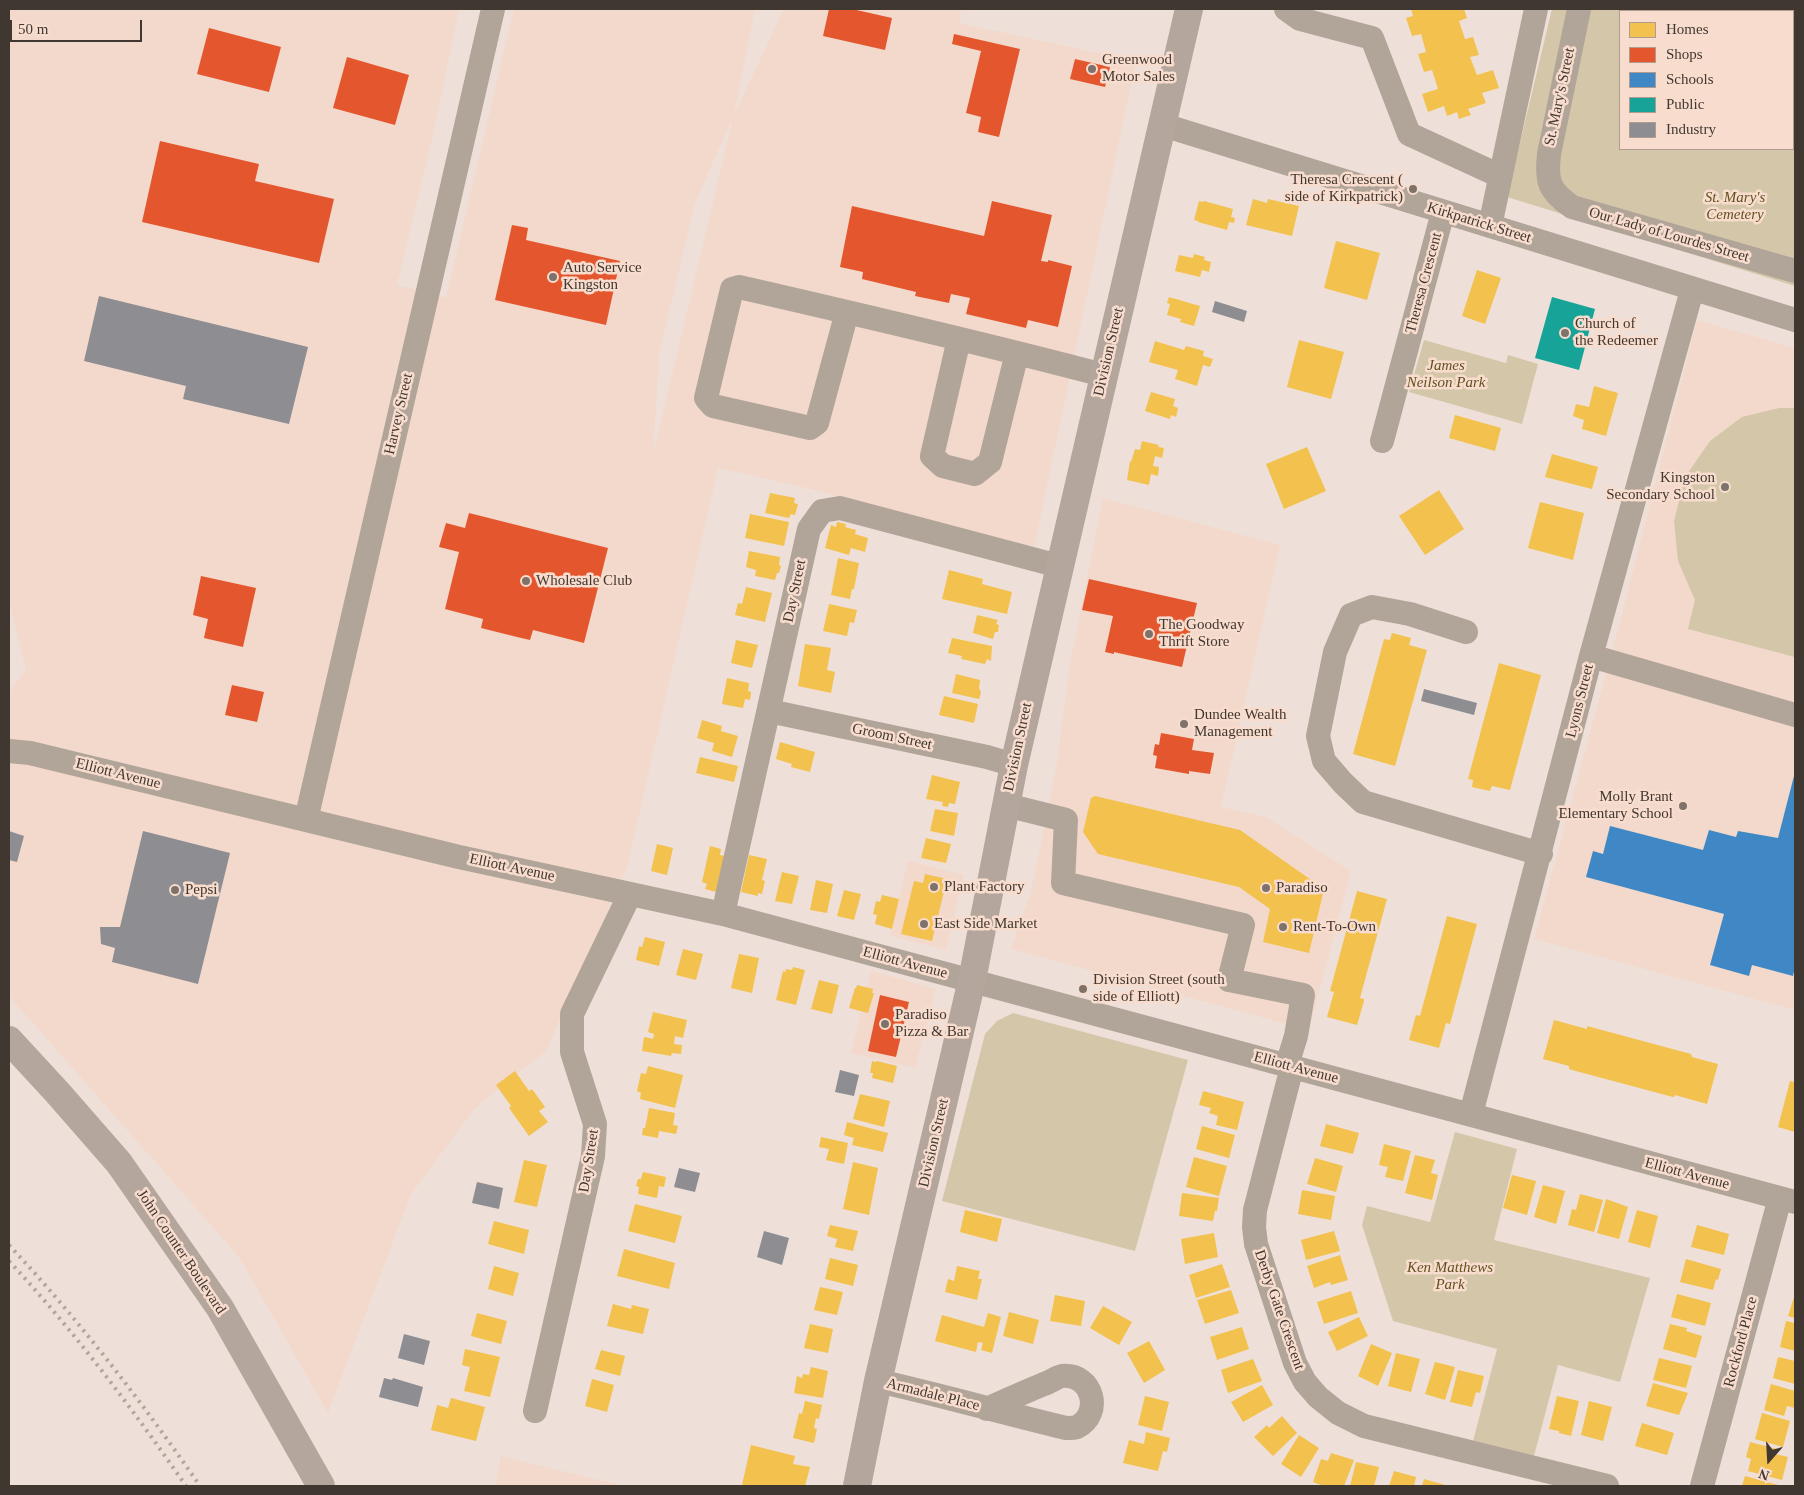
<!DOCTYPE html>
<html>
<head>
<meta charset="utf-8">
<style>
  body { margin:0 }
  #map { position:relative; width:1804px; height:1495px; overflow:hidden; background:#eee0d8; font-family:Georgia,serif }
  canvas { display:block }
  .frame { position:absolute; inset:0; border:10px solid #413731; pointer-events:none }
  .legend { position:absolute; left:1619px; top:10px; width:175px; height:140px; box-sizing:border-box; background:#f8ddce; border:1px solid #af9b8f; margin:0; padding:6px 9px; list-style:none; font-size:15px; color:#413731 }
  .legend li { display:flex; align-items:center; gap:10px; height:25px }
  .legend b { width:25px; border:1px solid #af9b8f }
  .north { position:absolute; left:1744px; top:1435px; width:50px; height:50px; -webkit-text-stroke:4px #f8ddce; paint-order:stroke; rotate:199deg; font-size:14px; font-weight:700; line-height:20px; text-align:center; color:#413731 }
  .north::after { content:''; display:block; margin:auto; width:18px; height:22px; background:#413731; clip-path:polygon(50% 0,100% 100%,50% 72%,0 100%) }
  .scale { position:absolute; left:10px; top:20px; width:132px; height:22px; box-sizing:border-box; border:2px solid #413731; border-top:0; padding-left:6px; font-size:15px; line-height:18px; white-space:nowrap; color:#413731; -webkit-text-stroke:4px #f8ddce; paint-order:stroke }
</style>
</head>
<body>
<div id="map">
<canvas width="1804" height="1495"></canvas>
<div class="frame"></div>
<ul class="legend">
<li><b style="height:14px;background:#f2c14e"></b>Homes</li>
<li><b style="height:14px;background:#e4572e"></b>Shops</li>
<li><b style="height:14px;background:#3f88c5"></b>Schools</li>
<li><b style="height:14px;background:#17a398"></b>Public</li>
<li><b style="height:14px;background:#8d8d92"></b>Industry</li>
</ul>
<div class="north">N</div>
<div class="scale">50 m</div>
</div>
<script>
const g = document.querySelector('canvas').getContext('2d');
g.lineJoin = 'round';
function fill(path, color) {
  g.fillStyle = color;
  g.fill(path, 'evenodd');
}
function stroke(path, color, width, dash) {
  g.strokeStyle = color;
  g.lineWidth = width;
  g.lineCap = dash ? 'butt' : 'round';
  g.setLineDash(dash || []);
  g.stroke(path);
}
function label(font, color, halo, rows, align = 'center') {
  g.font = font + ' Georgia,serif';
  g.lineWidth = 5;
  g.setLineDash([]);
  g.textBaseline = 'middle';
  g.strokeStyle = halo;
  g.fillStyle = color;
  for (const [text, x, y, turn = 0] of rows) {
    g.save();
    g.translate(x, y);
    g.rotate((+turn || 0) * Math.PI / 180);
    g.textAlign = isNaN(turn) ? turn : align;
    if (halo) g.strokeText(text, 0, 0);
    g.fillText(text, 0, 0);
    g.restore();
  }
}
const built = new Path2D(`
  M9 9H459L433 135 397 285 446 298 514 9H755L734 115 784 9H961L959 23 1136 61 1034 548 807 488 718 468 627 867 546 1051 475 1108 411 1194 328 1413 239 1257 9 996V692L26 670 9 600ZM731 121 732 122 653 455 659 354 695 203Z
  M1697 320 1795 348V1010L1534 939 1619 626Z
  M1103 498 1280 545 1221 807 1266 817 1351 871 1309 1030 1011 949 1031 891 1056 769 1070 664Z
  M908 861 964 875 946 950 890 936Z
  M871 971 936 989 915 1068 851 1053Z
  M501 1456 624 1486H495Z`);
const green = new Path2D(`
  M1552 9H1795V286L1507 197ZM1620 11H1793V149H1620Z
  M1424 340 1506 363 1508 355 1538 364 1522 424 1409 392Z
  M1779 408H1795V657L1688 629 1695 600 1678 561 1674 521 1685 477 1710 441 1742 417Z
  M1013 1013 1188 1060 1135 1251 942 1201 985 1034 997 1021Z
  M1455 1132 1517 1149 1494 1240 1650 1278 1620 1382 1558 1365 1534 1456 1473 1441 1497 1349 1393 1321 1362 1225 1367 1206 1430 1222Z`);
const homes = new Path2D(`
  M1411 9H1464L1467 18 1459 21 1465 39 1473 37 1479 55 1470 57 1477 75 1493 70 1499 88 1482 93 1486 103 1468 109 1471 115 1459 119 1457 112 1447 116 1444 106 1428 112 1422 94 1438 89 1432 70 1424 72 1418 54 1426 52 1421 34 1412 36 1406 18 1413 16Z
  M1253 199 1267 203 1268 199 1299 206 1292 236 1246 225Z
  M1199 201 1203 202 1204 201 1233 209 1231 217 1235 218 1234 223 1229 222 1227 230 1198 222V221L1194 220Z
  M1336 241 1380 253 1367 300 1324 288Z
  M1194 254 1205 257 1204 260 1211 262 1209 272 1202 270 1200 277 1175 271 1179 255 1193 258Z
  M1477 270 1501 278 1485 324 1462 316Z
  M1169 297 1200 306 1194 326 1180 322 1181 319 1167 315 1170 304 1167 303Z
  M1299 340 1344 352 1331 399 1287 387Z
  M1155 341 1184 350 1186 346 1204 351 1203 356 1213 359 1210 367 1203 365 1197 386 1175 379 1178 370 1149 362Z
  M1594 386 1618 393 1606 436 1582 429 1584 420 1573 416 1576 404 1589 407Z
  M1151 392 1175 399 1173 406 1178 408 1176 417 1171 415 1170 419 1145 411Z
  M1455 415 1501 428 1495 451 1449 438Z
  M1142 441 1159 445 1158 447 1164 448 1162 458 1155 456 1153 466 1159 467 1158 476 1151 474 1149 485 1127 480 1130 461 1131 462 1135 449 1140 450Z
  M1307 447 1326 491 1284 509 1266 464Z
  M1552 454 1598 467 1592 489 1545 477Z
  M1439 490 1464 529 1425 555 1399 516Z
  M770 493 795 498 794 503 798 504 795 515 791 514 789 518 765 513Z
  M1540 502 1584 513 1573 560 1528 548Z
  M750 514 789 522 784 546 745 538Z
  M837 522 846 524 845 527 856 530 855 534 868 538 865 552 851 548 849 555 825 548 831 525 836 527Z
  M749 551 780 557 779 565 781 566 779 573H777L775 580 755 576 756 570 746 567Z
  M838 558 859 563 854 589H852L850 599 831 595Z
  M949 570 983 579 982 584 1012 592 1007 614 942 599Z
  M746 587 772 593 765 622 735 615 738 603 742 604Z
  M829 604 857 610 854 623 850 622 847 636 823 631Z
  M977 615 998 620 996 624 999 625 998 632H995L993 639 973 633Z
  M1392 633 1411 638 1409 645 1427 650 1395 766 1353 754 1384 639 1390 640Z
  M952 638 992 646 991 661 987 659 985 664 961 659 962 656 948 653Z
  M736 640 758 645 752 668 731 663Z
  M805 644 831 648 827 670 835 672 831 693 798 686Z
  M1499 663 1541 675 1510 790 1492 786 1490 791 1472 787 1473 780 1468 779Z
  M956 674 980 680 979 688 981 693 979 699 952 693Z
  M727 678 749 683 748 691 751 692 750 700 745 699 743 708 722 704Z
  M944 696 978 704 974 723 939 715Z
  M702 720 722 726 721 731 738 736 732 757 712 751 714 743 697 738Z
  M780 742 815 752 810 772 791 767 792 764 776 759Z
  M700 757 738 766 734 782 696 773Z
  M932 775 960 782 955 804 949 803 948 807 942 806 943 802 926 799Z
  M1095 796 1240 830 1324 889 1309 953 1263 942 1270 909 1239 887 1098 854 1083 832 1091 798Z
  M935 809 958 813 954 836 930 831Z
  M926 838 951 844 946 863 921 858Z
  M657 844 673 848 667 875 651 871Z
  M710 846 721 849 720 855 725 856 716 892 705 889 707 884 702 882Z
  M749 855 767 859 762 880 765 881 762 894 758 893V896L741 892Z
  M782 872 799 876 792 904 775 901Z
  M925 874 947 879 932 941 901 934 914 881 923 883Z
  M816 880 833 884 827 913 810 910Z
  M844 890 861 894 854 920 837 916Z
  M1357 891 1387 899 1360 998 1364 999V1001L1357 1025 1327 1017 1334 992 1330 991Z
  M882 895 899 899 892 929 875 924 877 915 873 914 876 901 880 902Z
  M1447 916 1477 924 1450 1024 1446 1023 1439 1048 1409 1040 1416 1015 1420 1016Z
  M645 937 665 942 659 966 636 960 639 946 642 947Z
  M683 949 703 954 696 980 676 975Z
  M739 954 759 958 752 993 731 988Z
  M793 967 805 970 796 1005 776 1000 783 971 785 972 786 969 792 970Z
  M819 980 839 985 832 1014 811 1009Z
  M857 985 873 989 872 993H874L868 1013 849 1008 855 988H856Z
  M653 1012 687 1020 683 1038 675 1036 674 1044 682 1045 681 1054 672 1053 671 1056 642 1051 644 1037 653 1039 654 1034 648 1032Z
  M1554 1020 1587 1029V1026L1691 1054 1692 1057 1718 1064 1707 1104 1675 1095 1674 1097H1673L1572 1070 1569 1069V1066L1543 1059Z
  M872 1061 876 1062 877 1061 897 1066 893 1083 872 1078 873 1073H870Z
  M648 1066 683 1075 675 1108 640 1099 641 1093 637 1091 641 1073 646 1074Z
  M515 1071 529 1091 532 1089 545 1107 539 1111 548 1122 529 1136 509 1108 511 1106 496 1085Z
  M1790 1081 1795 1082V1132L1778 1127Z
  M1203 1091 1244 1102 1237 1130 1216 1125 1218 1116 1209 1113 1211 1108 1199 1105Z
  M860 1094 890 1101 884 1127 853 1119Z
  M649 1108 675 1113 673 1125 678 1126 676 1134 659 1131 658 1138 642 1135 643 1128H645Z
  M847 1122 888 1133 883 1152 852 1145 854 1138 844 1135Z
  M1326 1124 1359 1133 1353 1154 1320 1146Z
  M1202 1126 1235 1135 1229 1158 1196 1149Z
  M821 1137 848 1143 844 1164 826 1160 829 1149 819 1147Z
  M1384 1144 1411 1151 1403 1181 1385 1177 1388 1167 1379 1165Z
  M1415 1155 1435 1160 1431 1173 1438 1175 1432 1200 1405 1193Z
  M1194 1157 1227 1166 1219 1196 1186 1187Z
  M1315 1158 1343 1166 1336 1192 1307 1184Z
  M524 1160 547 1165 537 1207 514 1202Z
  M853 1162 878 1168 869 1215 843 1209Z
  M643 1172 666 1177 664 1187 659 1186 657 1198 638 1194 639 1187 636 1186 638 1179H641Z
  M1512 1175 1536 1181 1527 1215 1503 1208Z
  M1543 1185 1565 1191 1556 1224 1534 1217Z
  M1302 1190 1335 1196 1331 1220 1298 1214Z
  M1182 1193 1219 1198 1217 1211H1215L1213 1221 1179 1216Z
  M1580 1194 1603 1200 1594 1232 1568 1225 1572 1209 1576 1210Z
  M1606 1199 1628 1207 1619 1239 1597 1233Z
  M635 1204 682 1216 675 1243 628 1231Z
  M965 1210 1002 1219 997 1242 960 1232Z
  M1637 1210 1658 1216 1650 1248 1628 1242Z
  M494 1221 529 1230 524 1254 488 1244Z
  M830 1225 858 1231 853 1251 835 1247 837 1239 827 1236Z
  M1697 1225 1729 1234 1724 1255 1691 1247Z
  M1334 1231 1340 1251 1306 1260 1301 1240Z
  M1214 1233 1218 1257 1185 1264 1181 1239Z
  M624 1249 675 1263 669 1289 617 1276Z
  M1340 1255 1348 1280 1331 1285 1330 1282 1314 1288 1307 1266Z
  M830 1258 858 1265 853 1286 825 1279Z
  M1686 1259 1721 1269 1718 1280 1716 1279 1713 1290 1680 1282Z
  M1222 1264 1230 1287 1196 1298 1189 1275Z
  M494 1266 519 1273 513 1296 488 1289Z
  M957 1266 980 1271 978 1279H982L977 1300 945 1292 948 1279 954 1281Z
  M820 1287 843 1292 837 1315 814 1310Z
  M1231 1290 1239 1313 1205 1324 1197 1300Z
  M1351 1291 1358 1313 1324 1324 1317 1302Z
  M1677 1294 1711 1303 1705 1326 1671 1317Z
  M1055 1295 1085 1301 1081 1326 1050 1321Z
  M1794 1297H1795V1318L1788 1316Z
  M613 1304 631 1309 632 1305 649 1309 643 1334 607 1326Z
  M1103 1306 1132 1322 1119 1345 1090 1328Z
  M1009 1312 1039 1320 1033 1344 1003 1336Z
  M477 1313 507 1321 501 1344 471 1336Z
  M988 1313 1001 1317 992 1353 981 1350 983 1343 978 1342 976 1352 935 1341 942 1315 984 1327Z
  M1359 1317 1368 1336 1337 1351 1328 1332Z
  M1786 1321 1795 1323V1351L1780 1347Z
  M810 1324 833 1329 828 1353 804 1348Z
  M1670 1324 1687 1328 1686 1331 1702 1336 1696 1358 1663 1349Z
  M1242 1327 1249 1349 1217 1360 1210 1337Z
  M1149 1341 1165 1370 1144 1383 1127 1353Z
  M1371 1344 1392 1353 1378 1386 1358 1376Z
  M465 1349 500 1357 490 1397 464 1391 470 1367 462 1365Z
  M601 1350 625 1356 620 1376 595 1369Z
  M1396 1353 1420 1359 1411 1392 1388 1386Z
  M1778 1357 1795 1361V1384L1773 1378Z
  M1659 1358 1692 1366 1686 1388 1653 1380Z
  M1253 1359 1262 1381 1228 1393 1221 1370Z
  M1435 1362 1455 1367 1445 1400 1425 1394Z
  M811 1367 828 1371 823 1398 794 1393 797 1376 802 1378 803 1374 809 1375Z
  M1458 1370 1484 1376 1480 1393 1476 1392 1472 1407 1450 1402Z
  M592 1379 614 1385 607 1412 585 1406Z
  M1653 1383 1688 1393 1679 1415 1646 1406Z
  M1771 1384 1795 1391V1408L1787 1406 1784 1416 1764 1410Z
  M1262 1385 1273 1405 1243 1422 1231 1402Z
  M1145 1396 1169 1402 1162 1431 1138 1425Z
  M1557 1396 1579 1401 1571 1436 1559 1433V1431L1549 1429Z
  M451 1398 485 1407 476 1441 431 1430 437 1405 448 1408Z
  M805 1401 822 1405 819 1419 816 1418 814 1428 817 1429 814 1443 793 1438 799 1413 802 1414Z
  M1589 1401 1612 1407 1603 1441 1581 1435Z
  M1762 1413 1790 1421 1783 1447 1755 1439Z
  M1282 1416 1297 1433 1273 1456 1254 1437 1267 1425 1269 1428Z
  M1642 1423 1674 1433 1667 1455 1635 1446Z
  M1146 1432 1170 1438 1167 1452 1163 1451 1158 1471 1123 1463 1129 1440 1144 1444Z
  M1299 1435 1319 1448 1301 1477 1281 1464Z
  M1750 1442 1777 1449 1775 1454 1788 1457 1782 1480 1748 1471 1751 1459 1746 1457Z
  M751 1445 795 1456 793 1464 810 1467 805 1486H748L742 1485Z
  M1331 1453 1354 1460 1344 1486H1324L1313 1482 1321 1459 1328 1461Z
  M1356 1462 1379 1467 1374 1486H1350Z
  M1394 1471 1416 1477 1414 1486H1389Z
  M1745 1476 1782 1486H1742Z
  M1424 1479 1449 1486H1422Z`);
const shops = new Path2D(`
  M829 9H852L892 18 885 50 823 36Z
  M209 28 281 47 269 92 197 74Z
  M954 34 1020 49 999 137 978 132 981 117 966 113 981 51 952 44Z
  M347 57 409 75 395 125 333 108Z
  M1075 59 1110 67 1105 87 1070 79Z
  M160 141 259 164 255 181 334 199 319 263 142 222Z
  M992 201 1052 215 1041 261 1048 262V260L1072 266 1058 327 1028 320 1026 328 966 314 970 298 951 294 949 303 915 296 916 292 862 279 863 272 840 267 852 206 984 236Z
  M512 225 528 228 526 240 620 261 606 325 495 300Z
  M469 513 608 548 584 643 533 630 530 640 517 637 481 628 483 619 445 609 459 552 439 547 446 523 465 528Z
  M201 576 256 588 243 647 204 638 208 619 193 615Z
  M1089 579 1197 603 1182 667 1118 653 1114 652V654L1105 652 1113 616 1082 610Z
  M232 685 264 692 257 722 225 715Z
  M1161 733 1194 739 1192 750 1214 753 1210 774 1189 771V774L1155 768 1157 756 1153 755 1155 744 1159 745Z
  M880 995 909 1002 896 1057 868 1051Z`);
const schools = new Path2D(`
  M1795 772V967L1793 976 1752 965 1749 976 1710 965 1724 914 1586 877 1593 851 1603 854 1610 826 1703 850 1709 830 1736 837 1738 831 1778 838Z`);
const public = new Path2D(`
  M1552 297 1595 309 1579 370 1535 358Z`);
const industry = new Path2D(`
  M99 296 308 347 289 424 183 399 186 386 84 361Z
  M1215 301 1247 311 1244 322 1212 312Z
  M1424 689 1477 703 1474 715 1421 701Z
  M9 831 24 836 17 862 9 860Z
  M143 831 230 853 198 984 112 962 115 948 101 944 100 927H120Z
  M840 1070 859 1075 854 1096 835 1092Z
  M679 1168 700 1173 695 1192 674 1187Z
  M477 1182 503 1188 499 1209 472 1203Z
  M764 1231 789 1238 782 1265 757 1257Z
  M404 1334 430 1341 424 1365 398 1358Z
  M384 1378 392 1380 393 1378 423 1387 418 1407 379 1397Z`);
const minor = new Path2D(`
  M1286 9 1300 19 1372 38 1409 134 1500 176
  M1579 9 1549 154C1546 182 1549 191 1572 207L1795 271
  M1718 9 1727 11
  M1793 29 1795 30
  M1163 125 1795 320
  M1490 226 1536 9
  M847 312 817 423 810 428 713 406 706 398 732 289 739 287C861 315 982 343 1103 375
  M959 339 932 456 943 466 975 474 990 462 1017 353
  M1382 441 1443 212
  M1466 632 1410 614 1372 607 1351 615 1335 652 1318 736 1324 761 1343 783 1363 802 1541 854
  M1591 656 1795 715
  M769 711 987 757 1014 765
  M9 751 30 753 459 857 723 914 1795 1202
  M1006 805 1066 820 1063 883 1243 925 1229 980 1303 995 1296 1036 1287 1065
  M306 820 493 9
  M723 914 809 529 822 511 840 508 1059 566
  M1292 1067 1255 1210 1254 1227 1256 1244 1295 1363 1305 1382 1318 1397 1338 1413 1364 1426 1607 1486
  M1471 1114 1591 656 1692 290
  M878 1381C941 1395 1003 1413 1066 1428 1069 1428 1074 1428 1077 1427 1103 1414 1093 1373 1062 1376 1057 1377 1050 1382 1044 1384 1025 1392 1006 1400 987 1409
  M535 1411 593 1156 595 1124 572 1052V1014L630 894
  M1702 1486 1780 1198`);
const major = new Path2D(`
  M9 1040 57 1092 119 1163 220 1308 321 1486
  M857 1486 878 1381 972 980 1014 765 1189 9`);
const rail = new Path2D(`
  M9 1245C79 1320 142 1402 200 1486
  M9 1261C74 1331 132 1408 186 1486`);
const markers = [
  [1092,69,5,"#7e726b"],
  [1413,189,5,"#7e726b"],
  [553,277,5,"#7e726b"],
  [1565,333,5,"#7e726b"],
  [1725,487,5,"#7e726b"],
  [526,581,5,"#7e726b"],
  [1149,634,5,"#7e726b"],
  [1184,724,5,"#7e726b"],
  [1683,806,5,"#7e726b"],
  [934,887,5,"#7e726b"],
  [1266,888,5,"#7e726b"],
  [175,890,5,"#7e726b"],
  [924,924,5,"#7e726b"],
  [1283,927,5,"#7e726b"],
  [1083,989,5,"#7e726b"],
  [885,1024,5,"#7e726b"]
];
const poiNames = [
  ["Greenwood",1102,60],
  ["Motor Sales",1102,77],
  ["Theresa Crescent (",1403,180,"right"],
  ["side of Kirkpatrick)",1403,197,"right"],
  ["Auto Service",563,268],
  ["Kingston",563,285],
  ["Church of",1575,324],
  ["the Redeemer",1575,341],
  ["Kingston",1715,478,"right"],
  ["Secondary School",1715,495,"right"],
  ["Wholesale Club",536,581],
  ["The Goodway",1159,625],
  ["Thrift Store",1159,642],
  ["Dundee Wealth",1194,715],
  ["Management",1194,732],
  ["Molly Brant",1673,797,"right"],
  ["Elementary School",1673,814,"right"],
  ["Plant Factory",944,887],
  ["Paradiso",1276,888],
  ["Pepsi",185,890],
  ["East Side Market",934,924],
  ["Rent-To-Own",1293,927],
  ["Division Street (south",1093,980],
  ["side of Elliott)",1093,997],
  ["Paradiso",895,1015],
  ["Pizza & Bar",895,1032]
];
const streetNames = [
  ["St. Mary's Street",1560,97,-78],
  ["Kirkpatrick Street",1479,223,17],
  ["Our Lady of Lourdes Street",1669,235,16],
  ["Theresa Crescent",1424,283,-75],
  ["Division Street",1109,352,-77],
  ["Harvey Street",399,414,-77],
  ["Day Street",795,591,-78],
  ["Lyons Street",1580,701,-76],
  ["Groom Street",892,737,12],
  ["Division Street",1018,747,-78],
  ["Elliott Avenue",118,774,14],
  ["Elliott Avenue",512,868,12],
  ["Elliott Avenue",905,963,15],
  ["Elliott Avenue",1296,1068,15],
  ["Division Street",934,1143,-77],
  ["Day Street",589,1161,-81],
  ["Elliott Avenue",1687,1174,15],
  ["John Counter Boulevard",181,1252,56],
  ["Derby Gate Crescent",1279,1310,71],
  ["Rockford Place",1741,1342,-75],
  ["Armadale Place",933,1395,14]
];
const parkNames = [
  ["St. Mary's",1735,198],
  ["Cemetery",1735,215],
  ["James",1446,366],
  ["Neilson Park",1446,383],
  ["Ken Matthews",1450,1268],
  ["Park",1450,1285]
];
fill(built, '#f2d9cb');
fill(green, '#d4c6a9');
fill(homes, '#f2c14e');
fill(shops, '#e4572e');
fill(schools, '#3f88c5');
fill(public, '#17a398');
fill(industry, '#8d8d92');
stroke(minor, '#b1a498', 24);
stroke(major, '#b4a69c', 28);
stroke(rail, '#b1a59c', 4, [2.5, 5]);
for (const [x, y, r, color] of markers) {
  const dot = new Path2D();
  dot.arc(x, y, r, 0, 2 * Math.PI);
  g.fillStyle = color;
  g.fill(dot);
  stroke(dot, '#f8ddce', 2);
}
label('15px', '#413731', '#f8ddce', poiNames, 'left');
label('15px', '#413731', '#f8ddce', streetNames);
label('italic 15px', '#5f511f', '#f8ddce', parkNames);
</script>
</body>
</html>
